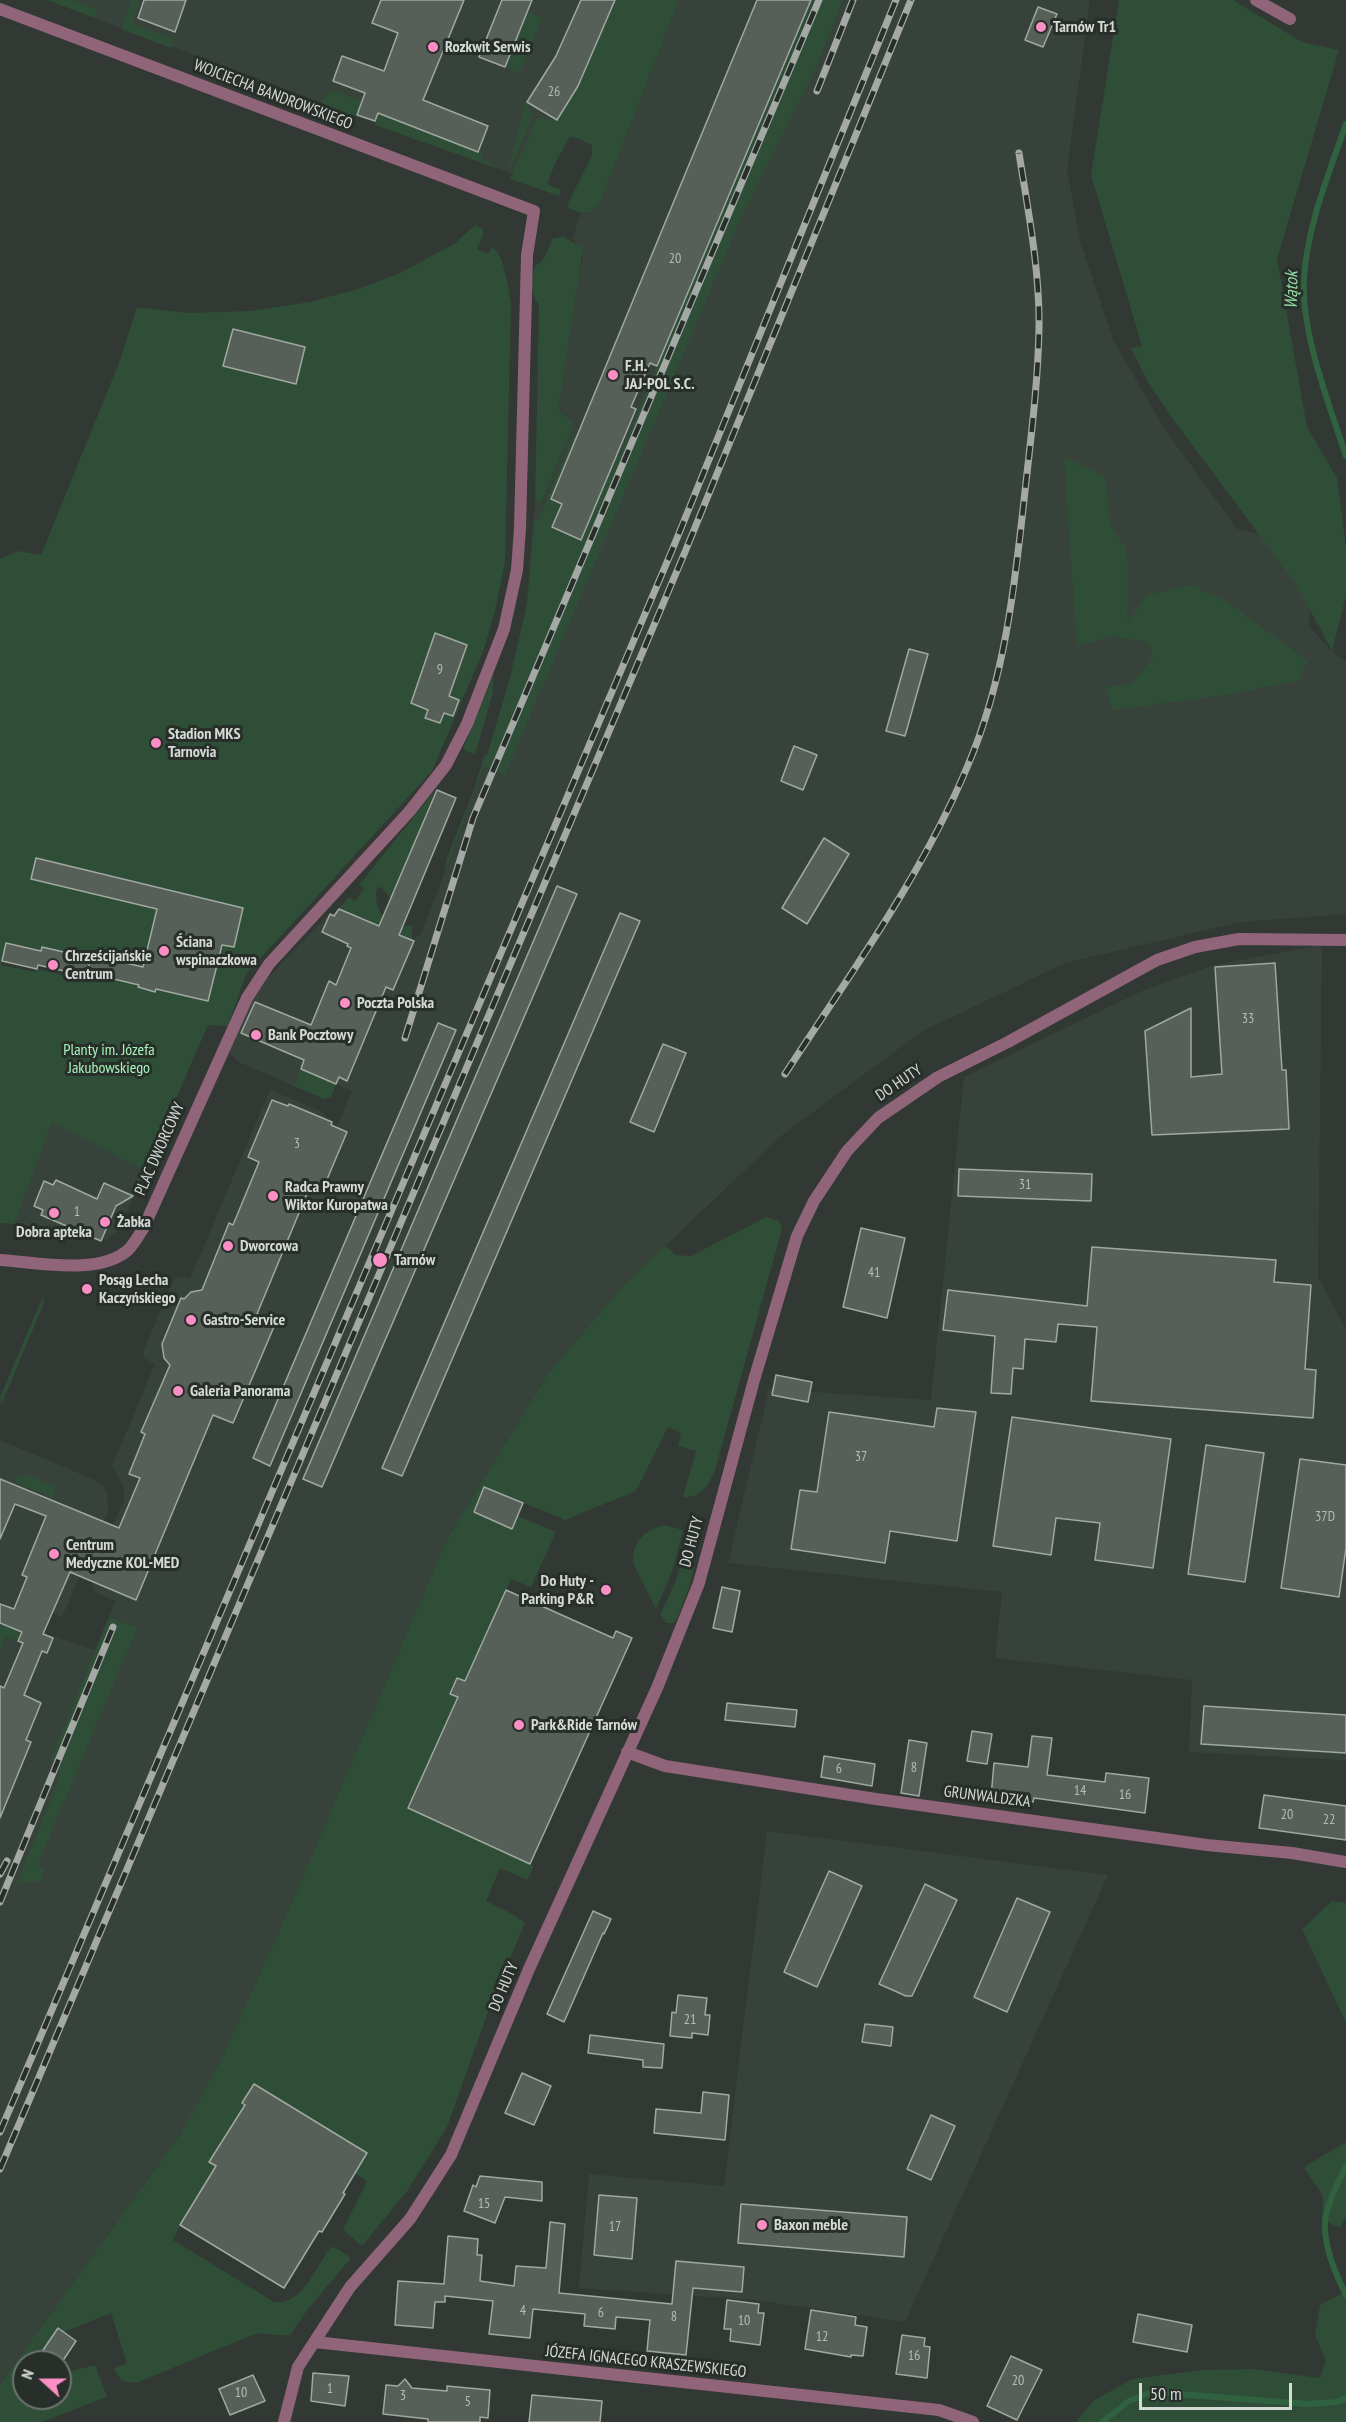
<!DOCTYPE html>
<html>
<head>
<meta charset="utf-8">
<style>
  body { margin:0 }
  #map { position:relative; width:1346px; height:2422px; overflow:hidden; background:#323833; font-family:"PT Sans Narrow",sans-serif }
  canvas { display:block }
  .north { position:absolute; left:12px; top:2350px; width:60px; height:60px; box-sizing:border-box; background:#282e29; border:2px solid #6d736e; border-radius:50%; rotate:291deg; font-size:16px; font-weight:700; line-height:24px; text-align:center; color:#d5dad6 }
  .north::after { content:''; display:block; margin:auto; width:21px; height:27px; background:#fb8fc5; clip-path:polygon(50% 0,100% 100%,50% 72%,0 100%) }
  .scale { position:absolute; left:1139px; top:2383px; width:153px; height:27px; box-sizing:border-box; border:3px solid #d5dad6; border-top:0; padding-left:8px; font-size:18px; line-height:21px; white-space:nowrap; color:#d5dad6; -webkit-text-stroke:4px #282e29; paint-order:stroke }
</style>
</head>
<body>
<div id="map">
<canvas width="1346" height="2422"></canvas>
<div class="north">N</div>
<div class="scale">50 m</div>
</div>
<script>
const g = document.querySelector('canvas').getContext('2d');
g.lineJoin = 'round';
function fill(path, color) {
  g.fillStyle = color;
  g.fill(path, 'evenodd');
}
function stroke(path, color, width, dash) {
  g.strokeStyle = color;
  g.lineWidth = width;
  g.lineCap = dash ? 'butt' : 'round';
  g.setLineDash(dash || []);
  g.stroke(path);
}
function label(font, color, halo, rows, align = 'center') {
  g.font = font + ' "PT Sans Narrow",sans-serif';
  g.lineWidth = 6;
  g.setLineDash([]);
  g.textBaseline = 'middle';
  g.strokeStyle = halo;
  g.fillStyle = color;
  for (const [text, x, y, turn = 0] of rows) {
    g.save();
    g.translate(x, y);
    g.rotate((+turn || 0) * Math.PI / 180);
    g.textAlign = isNaN(turn) ? turn : align;
    if (halo) g.strokeText(text, 0, 0);
    g.fillText(text, 0, 0);
    g.restore();
  }
}
const built = new Path2D(`
  M47 0H634L565 119 512 174Z
  M679 0H1090L1067 170 1081 244 1114 342 1166 431 1237 529 1311 545 1309 626 1330 650 1346 661V914L1240 922 1065 963 921 1032 781 1136 622 1287 548 1374 447 1539 296 1893 222 2058 180 2135 0 2384V1650L7 1633 0 1630V1440L95 1480 104 1487 107 1493 108 1507 107 1513 62 1617 52 1613 32 1629 95 1650 115 1601 96 1593 92 1587 107 1549 109 1534 124 1500V1488L112 1466 155 1364 144 1358 143 1352 174 1279 179 1276 190 1279 270 1090 321 1111 326 1115V1120L332 1122 331 1125 337 1127 352 1091 336 1084 331 1097 324 1099 239 1062 229 1052 257 989 326 917 330 914 333 915 348 899 412 940 421 935 484 766 510 678 527 604 535 502 541 503 574 423 558 410 573 303 583 256 575 242 572 240 581 213 592 212 601 200Z
  M1322 945 1318 1277 1346 1329V1760L1189 1752 1192 1680 995 1658 1002 1592 728 1563 769 1389 931 1400 964 1077 1144 990 1214 965Z
  M50 1116 146 1169 118 1231 106 1240 96 1241 27 1226 12 1224Z
  M767 1831 1108 1875 905 2322 755 2300 579 2288 589 2174 724 2186Z`);
const green = new Path2D(`
  M47 0H71L96 9V14L92 17Z
  M132 0H140L132 24 174 39 171 48 121 29Z
  M615 0H679L601 200 592 212 581 213 568 208V203L592 155V145L577 138 570 137 557 159 547 184 561 190 559 196 510 179 537 118 557 120 580 83 578 81 587 66Z
  M811 0H843L815 69 740 220 505 775 484 766 445 872 447 858 473 792 485 754 487 755 510 678 527 604 534 521 539 518 573 436 577 437 551 499 562 504 552 527 581 539 616 456H619Z
  M1119 0H1233L1302 42 1339 50 1277 259 1307 427 1337 478 1346 548V596L1332 651 1296 584 1172 418 1148 382 1131 348 1142 346 1091 175Z
  M527 12 542 18 519 73 505 67Z
  M398 33 411 38 381 114 483 154 482 160 491 163 493 167 375 125 376 116 359 110 357 115 352 116 321 104 327 93 334 91 371 105 400 41 396 39Z
  M525 101 533 115 508 173Z
  M475 225 483 229V235L477 249 488 254 492 247C505 254 508 289 511 303L505 562 495 611 484 649 432 771 246 974 228 1026 208 1025 133 1198 116 1206 132 1196 131 1195 142 1169 52 1122 14 1224 0 1223V559L17 551 41 555 119 363 137 307 187 313 250 311 310 302 361 288 400 273 454 244ZM6 943 90 958 91 955 126 963 122 981 87 973 86 976 77 974 76 978 37 969 35 972 1 965Z
  M564 237 583 248 558 410 574 423 541 503 535 502 539 305C530 295 531 278 535 266 545 262 548 248 553 238Z
  M1064 457 1105 477 1110 526 1125 546 1128 569 1127 623 1147 595 1191 585 1229 603 1308 661 1299 680 1232 694 1112 710 1106 687 1132 684 1153 658 1148 642 1114 636 1077 646Z
  M493 675V692L475 755 463 749Z
  M436 789 391 899 381 887 377 888C372 910 389 932 412 925V940L364 920 349 923 333 915 349 897 355 901 364 889 359 885Z
  M301 1069 336 1084 331 1097 324 1099 294 1086Z
  M766 1217 779 1221 782 1229 715 1470C709 1485 702 1498 683 1497L696 1451 678 1446 681 1433 668 1427 636 1491 565 1520 485 1487 474 1511 512 1528 518 1516 556 1532 531 1587 511 1579 465 1681 457 1678 450 1693 458 1697 408 1808 534 1866 527 1880 500 1868 486 1901 512 1914 525 1923 493 1998 447 2127 408 2190 362 2246 344 2231V2227L367 2181 242 2103 245 2105 209 2162 217 2167 180 2225 173 2240 274 2302C302 2306 316 2267 330 2248L335 2247 351 2258 308 2309 291 2334C280 2338 267 2332 255 2334L136 2383 122 2381 113 2369 127 2363 111 2313 64 2332 58 2329 40 2354 34 2350 17 2375 24 2380 17 2390 24 2395V2398L34 2402 37 2398H60C60 2369 71 2372 95 2365L107 2397 41 2422H0V2384L180 2135 222 2058 296 1893 447 1539 548 1374 622 1287 665 1246 676 1255 691 1256Z
  M43 1296 44 1303 1 1406 0 1397Z
  M25 1474 56 1487 52 1498 17 1483 16 1478Z
  M665 1525 683 1530 672 1572 656 1609 634 1565C630 1543 644 1530 665 1525Z
  M688 1534C704 1561 687 1591 677 1619L674 1623H666L660 1615 676 1581Z
  M21 1600 52 1613 19 1641 6 1636 0 1650V1623L8 1626Z
  M109 1617 137 1628 37 1866 45 1870 40 1883 34 1881 17 1884 60 1776 59 1763 50 1761Z
  M1332 1901 1346 1903V2023L1302 1929Z
  M1346 2142V2217L1340 2228 1322 2219 1323 2196 1304 2167Z
  M1346 2291V2422H1076L1093 2401 1132 2379 1202 2370 1254 2369 1320 2378 1326 2360 1315 2335 1320 2305Z`);
const stream = new Path2D(`
  M1346 124C1329 173 1307 226 1304 279 1301 333 1329 404 1346 456
  M1346 2166C1338 2183 1326 2205 1325 2224 1324 2247 1336 2275 1346 2295
  M1102 2422 1129 2401 1152 2392 1308 2404 1337 2402 1346 2398`);
const building = new Path2D(`
  M144 0H186L175 32 138 18Z
  M381 0H464L423 100 488 126 478 152 378 113 375 121 357 115 365 93 333 81 342 56 384 71 398 33 372 23Z
  M502 0H532L505 67 479 57Z
  M581 0H615L578 86 557 120 527 102 556 56Z
  M757 0H811L657 366 650 363 631 407 636 409 581 540 552 527 562 504 551 499Z
  M1038 7 1057 14 1043 47 1025 40Z
  M233 329 305 347 296 384 223 366Z
  M435 633 467 645 449 696 459 700 453 716 444 713 440 723 425 718 428 710 411 703Z
  M909 649 928 654 905 736 886 731Z
  M794 746 817 755 803 790 781 781Z
  M437 790 456 798 399 935 414 941 393 990 386 987 347 1081 339 1077 336 1084 301 1069 304 1060 241 1033 255 1002 311 1025 329 981 336 985 351 948 347 946 348 944 322 932 330 914 334 916 339 909 379 926Z
  M824 838 849 854 807 924 782 908Z
  M36 858 243 908 234 947 222 945 208 1001 156 989 155 992 138 987 139 985 88 973 89 965 86 976 38 965 37 969 2 961 6 943 41 951 42 947 90 958 91 955 143 967 157 909 31 879Z
  M557 886 577 894 322 1487 303 1479Z
  M620 913 640 921 402 1476 382 1468Z
  M1275 963 1282 1070H1286L1289 1129 1152 1135 1145 1031 1191 1008V1077L1222 1074 1215 967Z
  M438 1023 456 1030 270 1466 253 1458Z
  M663 1044 686 1053 654 1132 630 1122Z
  M272 1100 288 1106 289 1104 332 1122 331 1125 347 1132 323 1189 311 1184 257 1314 276 1322 233 1423 213 1415 136 1600 70 1572 43 1634 53 1638 47 1653 42 1651 24 1695 41 1703 26 1740 31 1742 0 1818V1686L4 1688 23 1643 18 1641 22 1632 0 1623V1604L14 1609 27 1577 22 1575 46 1516 15 1504 0 1539V1479L119 1528 140 1478 129 1474 145 1434 141 1432 170 1365 164 1358 162 1344 181 1298 184 1299 191 1292 202 1290 229 1223 233 1225 259 1162 248 1157Z
  M959 1169 1092 1174 1091 1201 958 1196Z
  M56 1180 97 1199 104 1183 133 1196 116 1206 101 1241 41 1215 43 1210 34 1206 44 1181 53 1185Z
  M861 1228 905 1238 887 1318 843 1307Z
  M1092 1247 1276 1260 1274 1282 1311 1285 1305 1369 1316 1370 1313 1418 1091 1401 1097 1327 1058 1324 1056 1342 1025 1339 1023 1369 1013 1368 1011 1394 991 1393 995 1336 943 1330 948 1290 1087 1306Z
  M776 1375 812 1382 808 1402 772 1395Z
  M937 1408 976 1412 957 1541 890 1531 885 1563 791 1549 800 1490 817 1492 829 1412 934 1427Z
  M1012 1417 1171 1439 1153 1568 1095 1560 1100 1523 1056 1518 1051 1555 993 1546Z
  M1206 1445 1264 1453 1245 1582 1188 1574Z
  M1300 1459 1346 1465V1548L1339 1597 1281 1588Z
  M484 1487 523 1503 512 1529 474 1512Z
  M722 1587 740 1591 732 1632 713 1628Z
  M506 1590 613 1638 616 1631 632 1638 530 1864 408 1808 458 1697 450 1694 457 1678 465 1681Z
  M727 1703 797 1710 795 1727 725 1720Z
  M1204 1706 1346 1715V1753L1201 1744Z
  M972 1731 992 1734 987 1764 967 1761Z
  M1032 1736 1052 1738 1047 1775 1105 1782 1106 1773 1149 1778 1145 1813 1034 1798 1033 1802 991 1797 994 1763 1028 1767Z
  M909 1740 927 1743 919 1796 901 1793Z
  M824 1756 875 1764 872 1786 821 1777Z
  M1264 1795 1346 1806V1840L1259 1828Z
  M829 1871 862 1886 817 1987 784 1972Z
  M925 1884 957 1900 912 1996H906L879 1984Z
  M1017 1898 1050 1912 1007 2012 974 1997Z
  M593 1911 611 1919 604 1934 603 1933 564 2022 547 2014Z
  M678 1995 707 1998 705 2015H710L708 2035 692 2033V2038L670 2036 672 2012 676 2013Z
  M865 2024 893 2027 891 2046 862 2042Z
  M590 2035 664 2044 662 2068 643 2067V2060L588 2053Z
  M522 2073 551 2086 534 2125 505 2113Z
  M254 2084 367 2153 343 2193 345 2194 322 2232 319 2231 284 2288 180 2225 216 2166 209 2162 245 2105 242 2103Z
  M703 2092 729 2095 725 2140 654 2133 656 2109 701 2113Z
  M931 2115 955 2126 931 2180 907 2169Z
  M480 2176 542 2182V2201L505 2197 495 2223 464 2211 473 2185 476 2187Z
  M599 2195 637 2198 632 2259 594 2255Z
  M741 2204 907 2217 904 2257 738 2243Z
  M550 2222 565 2224 559 2293 672 2304 676 2261 744 2267 742 2292 693 2288 686 2355 647 2351 650 2320 616 2317 615 2329 584 2326 585 2314 533 2309 530 2338 489 2334 493 2301 445 2296V2302H435L433 2328 395 2325 398 2281 444 2284 448 2236 478 2239 477 2255H482L480 2281 514 2286 516 2266 546 2268Z
  M727 2300 759 2304 758 2313H764L760 2345 730 2341 731 2329H724Z
  M811 2310 856 2317 855 2325 867 2327 863 2356 851 2355V2357L805 2349Z
  M1138 2314 1192 2325 1187 2352 1133 2342Z
  M58 2328 76 2341 62 2362H35Z
  M902 2335 925 2338 924 2346 930 2347 927 2378 896 2374Z
  M1011 2356 1042 2370 1017 2420 987 2406Z
  M313 2373 349 2376 345 2406 311 2401Z
  M253 2375 265 2401 230 2415 219 2389Z
  M405 2379 412 2388 447 2391V2386L490 2390 488 2418 480 2417V2422H428V2419L383 2414 386 2385 398 2386Z
  M532 2395 602 2401 600 2422H529Z`);
const street = new Path2D(`
  M1256 0 1290 19
  M0 9 534 211 527 255 520 528 517 570 504 629 467 724 446 765 409 812 269 964 247 998 144 1227C139 1235 135 1243 128 1250 99 1276 36 1262 0 1260
  M627 1752 665 1766 876 1799 1207 1845 1292 1853 1346 1862
  M315 2342 939 2410 973 2422
  M284 2422 298 2367 350 2287 410 2219 451 2155 529 1969 657 1688 699 1583 754 1380 797 1236 814 1201 847 1151 878 1118 938 1077 1008 1042 1157 960 1195 947 1239 939 1346 940`);
const rail = new Path2D(`
  M817 91 853 0
  M405 1038 473 818 819 0
  M785 1074C850 974 922 876 968 765 1005 679 1015 584 1025 491 1031 437 1038 383 1039 329 1040 270 1028 211 1019 153
  M0 1874 7 1861
  M0 1902 113 1627
  M0 2132 673 548 896 0
  M0 2169 685 552 911 0`);
const markers = [
  [1041,27,6,"#fb8fc5"],
  [433,47,6,"#fb8fc5"],
  [613,375,6,"#fb8fc5"],
  [156,743,6,"#fb8fc5"],
  [164,951,6,"#fb8fc5"],
  [53,965,6,"#fb8fc5"],
  [345,1003,6,"#fb8fc5"],
  [256,1035,6,"#fb8fc5"],
  [273,1196,6,"#fb8fc5"],
  [54,1213,6,"#fb8fc5"],
  [105,1222,6,"#fb8fc5"],
  [228,1246,6,"#fb8fc5"],
  [380,1260,8,"#fb8fc5"],
  [87,1289,6,"#fb8fc5"],
  [191,1320,6,"#fb8fc5"],
  [178,1391,6,"#fb8fc5"],
  [54,1554,6,"#fb8fc5"],
  [606,1590,6,"#fb8fc5"],
  [519,1725,6,"#fb8fc5"],
  [762,2225,6,"#fb8fc5"]
];
const numberNames = [
  ["26",554,92],
  ["20",675,259],
  ["9",440,670],
  ["33",1248,1019],
  ["3",297,1144],
  ["31",1025,1185],
  ["1",77,1212],
  ["41",874,1273],
  ["37",861,1457],
  ["37D",1325,1517],
  ["8",914,1768],
  ["6",839,1769],
  ["14",1080,1791],
  ["16",1125,1795],
  ["20",1287,1815],
  ["22",1329,1820],
  ["21",690,2020],
  ["15",484,2204],
  ["17",615,2227],
  ["4",523,2311],
  ["6",601,2313],
  ["8",674,2317],
  ["10",744,2321],
  ["12",822,2337],
  ["16",914,2356],
  ["20",1018,2381],
  ["1",330,2389],
  ["10",241,2393],
  ["3",403,2396],
  ["5",468,2402]
];
const poiNames = [
  ["Tarnów Tr1",1053,27],
  ["Rozkwit Serwis",445,47],
  ["F.H.",625,366],
  ["JAJ-POL S.C.",625,384],
  ["Stadion MKS",168,734],
  ["Tarnovia",168,752],
  ["Ściana",176,942],
  ["wspinaczkowa",176,960],
  ["Chrześcijańskie",65,956],
  ["Centrum",65,974],
  ["Poczta Polska",357,1003],
  ["Bank Pocztowy",268,1035],
  ["Radca Prawny",285,1187],
  ["Wiktor Kuropatwa",285,1205],
  ["Żabka",117,1222],
  ["Dobra apteka",54,1232,"center"],
  ["Dworcowa",240,1246],
  ["Tarnów",394,1260],
  ["Posąg Lecha",99,1280],
  ["Kaczyńskiego",99,1298],
  ["Gastro-Service",203,1320],
  ["Galeria Panorama",190,1391],
  ["Centrum",66,1545],
  ["Medyczne KOL-MED",66,1563],
  ["Do Huty -",594,1581,"right"],
  ["Parking P&R",594,1599,"right"],
  ["Park&Ride Tarnów",531,1725],
  ["Baxon meble",774,2225]
];
const streetNames = [
  ["WOJCIECHA BANDROWSKIEGO",273,95,21],
  ["DO HUTY",899,1083,-34],
  ["PLAC DWORCOWY",160,1149,-66],
  ["DO HUTY",692,1542,-75],
  ["GRUNWALDZKA",987,1797,7],
  ["DO HUTY",504,1987,-67],
  ["JÓZEFA IGNACEGO KRASZEWSKIEGO",646,2362,6]
];
const parkNames = [
  ["Planty im. Józefa",109,1050],
  ["Jakubowskiego",109,1068]
];
const waterNames = [
  ["Wątok",1292,290,-89]
];
fill(built, '#37433a');
fill(green, '#2f4e37');
stroke(stream, '#316240', 6);
fill(building, '#575f59');
stroke(building, '#a0a8a2', 1.5);
stroke(street, '#906579', 12);
stroke(rail, '#a4a9a5', 7);
stroke(rail, '#282e29', 4.5, [14]);
for (const [x, y, r, color] of markers) {
  const dot = new Path2D();
  dot.arc(x, y, r, 0, 2 * Math.PI);
  g.fillStyle = color;
  g.fill(dot);
  stroke(dot, '#282e29', 2);
}
label('14px', '#b6bbb7', null, numberNames);
label('bold 16px', '#d5dad6', '#282e29', poiNames, 'left');
label('16px', '#d5dad6', '#282e29', streetNames);
label('16px', '#a9f5bc', '#282e29', parkNames);
label('italic 18px', '#91dca5', '#282e29', waterNames);
</script>
</body>
</html>
